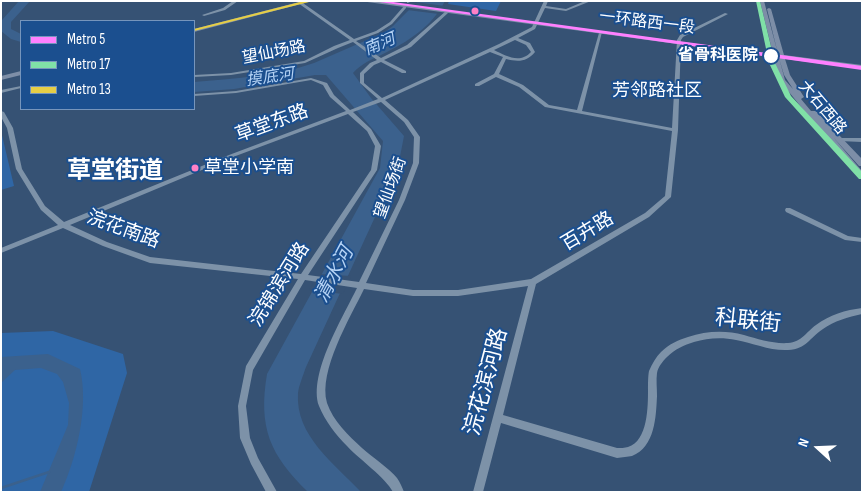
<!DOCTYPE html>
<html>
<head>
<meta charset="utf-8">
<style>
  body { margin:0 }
  #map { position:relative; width:863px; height:493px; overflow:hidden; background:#365274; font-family:"Sofia Sans Condensed",sans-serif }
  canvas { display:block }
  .frame { position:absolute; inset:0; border:2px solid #fff; pointer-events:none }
  .legend { position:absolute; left:20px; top:20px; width:175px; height:90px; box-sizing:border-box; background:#1b4f8f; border:1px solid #7695bc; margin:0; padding:6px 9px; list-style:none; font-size:15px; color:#fff }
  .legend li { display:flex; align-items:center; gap:10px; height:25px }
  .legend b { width:25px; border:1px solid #7695bc }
  .north { position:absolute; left:793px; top:423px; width:50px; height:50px; -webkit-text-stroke:4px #1b4f8f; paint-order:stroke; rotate:290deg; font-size:14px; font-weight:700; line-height:20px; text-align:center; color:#fff }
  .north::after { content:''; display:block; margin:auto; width:18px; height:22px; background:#fff; clip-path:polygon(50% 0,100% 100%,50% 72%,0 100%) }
</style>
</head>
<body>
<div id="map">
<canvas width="863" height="493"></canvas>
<div class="frame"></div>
<ul class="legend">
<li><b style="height:6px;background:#ff80ff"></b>Metro 5</li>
<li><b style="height:6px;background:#80e0a7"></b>Metro 17</li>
<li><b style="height:6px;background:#e5ce46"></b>Metro 13</li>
</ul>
<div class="north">N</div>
</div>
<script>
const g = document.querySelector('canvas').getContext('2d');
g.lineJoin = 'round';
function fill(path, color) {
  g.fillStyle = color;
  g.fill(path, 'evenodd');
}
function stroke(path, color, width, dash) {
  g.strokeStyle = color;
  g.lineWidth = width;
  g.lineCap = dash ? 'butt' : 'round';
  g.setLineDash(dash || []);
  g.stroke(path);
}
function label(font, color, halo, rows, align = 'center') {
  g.font = font + ' "Sofia Sans Condensed","Noto Sans SC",sans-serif';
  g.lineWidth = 4;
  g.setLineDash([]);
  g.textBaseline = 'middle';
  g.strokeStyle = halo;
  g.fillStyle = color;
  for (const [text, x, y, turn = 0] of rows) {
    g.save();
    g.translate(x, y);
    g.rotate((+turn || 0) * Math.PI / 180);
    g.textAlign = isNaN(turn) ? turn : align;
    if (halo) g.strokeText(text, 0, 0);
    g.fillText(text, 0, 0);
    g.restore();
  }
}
const green = new Path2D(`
  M449 1H501L496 11 448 4Z
  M1 131 14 186 1 190Z
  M53 331 123 354 127 373 89 492H1V333Z`);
const water = new Path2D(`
  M19 1H30L11 22V29L21 34V42L11 39 1 31 2 20Z
  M418 1H445C432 27 407 42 383 54 371 60 362 63 353 73L371 98 404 136 398 167 306 367C303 376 299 385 298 393 295 436 335 464 361 492H308C270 455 258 428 267 374L380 168 383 141 326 75H315L234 89 194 92V82C233 79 276 76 314 63L383 33 393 26Z
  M48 354 80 369C89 406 77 457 61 492H40L68 425 69 403 63 382 57 374 41 368 15 370 1 383V357Z`);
const pier = new Path2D(`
  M415 2 445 6 439 14 407 10Z
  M319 274 351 276 343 294 309 290Z`);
const stream = new Path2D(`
  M1 488 49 472`);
const minor = new Path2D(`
  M233 1H238L225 10 204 16 202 15 223 8Z
  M298 1H300L354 39 376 31 390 22 404 6H406V8L392 24 378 33 356 41 381 58 407 45 446 11H448V13L411 47 384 60 406 71V73H402L381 62 374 65 364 74V83L382 98 499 44 532 27 544 1H548L546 6 566 9 585 1H591L566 11 545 8 535 29 518 38 530 43 535 52C527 62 518 62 506 59L499 74 523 85 549 105 577 110 599 33 602 32 582 111 672 128 677 40 680 35 725 13 728 14 683 37 681 40 678 130 671 197 649 217 536 284 503 415 617 448C620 448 625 448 628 447 648 441 648 406 648 390 648 384 648 376 649 371 652 364 656 357 661 352 669 344 678 340 688 337 706 331 725 330 744 335 758 339 773 344 788 343 802 342 806 332 816 325 829 315 846 310 862 308V314C848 317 834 321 823 329 809 338 807 349 788 350 770 351 753 343 736 340 722 337 707 338 694 342 684 345 675 349 667 357 663 361 658 367 657 373 656 380 657 388 657 396 656 417 655 447 632 456 628 457 622 457 617 458L501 423 483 492H473L528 286 458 296H413L364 289C350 318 318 371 327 403 333 421 349 436 362 448 372 457 390 469 397 478 400 482 402 487 404 492H393C385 477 360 460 347 446 336 435 325 421 319 406 308 374 343 317 357 288L305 280 253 370 246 406 250 438 258 458 277 492H266L251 464 240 438 238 406 246 366 298 279 150 263 103 246 63 228 1 253V248L58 225 41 210 16 169 7 128 1 117V111L4 112 13 128 22 169 45 206 64 222 229 155 346 111 330 97 323 85 311 80 236 93 194 96V94L236 91 311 78 327 83 334 95 350 110 378 99 360 83V73L370 63 377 60 353 42 338 48 305 63 231 75 194 77V75L231 73 304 61 334 46 350 40 298 3ZM515 40 526 45 531 52C520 64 506 56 494 50ZM490 52 503 57 494 74 475 84V86H479L496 77 519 87 545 107 672 131 665 196 645 213 531 279 458 290H413L366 283 405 200 419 163 420 137 408 120 385 100ZM381 102 404 122 414 137 413 163 399 200 359 282 308 275 377 170 381 146 371 129 353 112ZM348 114 367 131 375 146 371 170 301 274 150 257 107 242 70 225 233 157Z
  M407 1H412L408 3H407Z
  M21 86V88L1 93V90Z
  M841 138H862V142L839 141V139Z
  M786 208H790L848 236 862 238V242L845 240 786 212 785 210Z`);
const major = new Path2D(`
  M303 1H312L194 32V29Z
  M360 1H375L773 54 760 1H764L778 54 767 9 769 8 771 9 784 55 862 65V69L785 59 790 75 804 97 801 99 811 111H816L862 159V166H859L833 137 862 171V178H859L780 81 773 57ZM779 58 784 75 793 89 785 80Z
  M21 71V75L1 80V76Z`);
const metro1 = new Path2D(`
  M372 1H386L862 66V70Z`);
const metro2 = new Path2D(`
  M756 1H760L775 63 791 96 862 172V179H859L785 97 769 63Z`);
const metro3 = new Path2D(`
  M304 1H313L194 31V29Z`);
const markers = [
  [475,11,4.5,"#ff80c5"],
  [771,56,8,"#fff"],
  [195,168,4.5,"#ff80c5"]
];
const farStreetnames = [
  ["一环路西一段",647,23,7],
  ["望仙场路",274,53,-11],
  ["大石西路",822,108,50],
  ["望仙场街",391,188,-70]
];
const farWaternames = [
  ["南河",380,45,-23],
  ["摸底河",270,78,-8]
];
const farStopnames = [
  ["省骨科医院",758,56]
];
const farQuarternames = [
  ["芳邻路社区",657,91]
];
const busNames = [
  ["草堂小学南",204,168]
];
const streetNames = [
  ["草堂东路",272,124,-20],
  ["浣花南路",123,230,20],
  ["百卉路",588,232,-31],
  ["浣锦滨河路",280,285,-58]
];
const waterNames = [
  ["清水河",335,275,-62]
];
const nearStreetnames = [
  ["科联街",748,322,6],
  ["浣花滨河路",487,382,-75]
];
const districtNames = [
  ["草堂街道",115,172]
];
fill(green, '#2f66a5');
fill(water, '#3b618d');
fill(pier, '#365274');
stroke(stream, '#3b618d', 2.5);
fill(minor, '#7d92a8');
fill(major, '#7d8ea7');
fill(metro1, '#ff80ff');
fill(metro2, '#80e0a7');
fill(metro3, '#e5ce46');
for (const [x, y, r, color] of markers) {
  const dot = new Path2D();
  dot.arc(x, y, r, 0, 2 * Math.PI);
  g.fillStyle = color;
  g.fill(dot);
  stroke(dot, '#1b4f8f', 2);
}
label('16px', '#fff', '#1b4f8f', farStreetnames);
label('italic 16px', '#b5d3f5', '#1b4f8f', farWaternames);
label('bold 16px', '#fff', '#1b4f8f', farStopnames, 'right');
label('18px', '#fff', '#1b4f8f', farQuarternames);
label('18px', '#fff', '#1b4f8f', busNames, 'left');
label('19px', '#fff', '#1b4f8f', streetNames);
label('italic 20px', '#b5d3f5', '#1b4f8f', waterNames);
label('22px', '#fff', '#1b4f8f', nearStreetnames);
label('bold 24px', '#fff', '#1b4f8f', districtNames);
</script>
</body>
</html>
